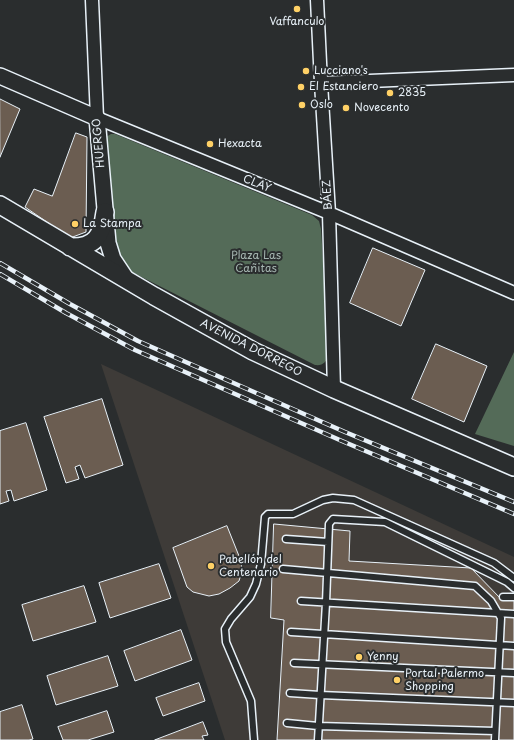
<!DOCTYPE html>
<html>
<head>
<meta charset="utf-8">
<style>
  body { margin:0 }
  canvas { display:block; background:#2a2d2e }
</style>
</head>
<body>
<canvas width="514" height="740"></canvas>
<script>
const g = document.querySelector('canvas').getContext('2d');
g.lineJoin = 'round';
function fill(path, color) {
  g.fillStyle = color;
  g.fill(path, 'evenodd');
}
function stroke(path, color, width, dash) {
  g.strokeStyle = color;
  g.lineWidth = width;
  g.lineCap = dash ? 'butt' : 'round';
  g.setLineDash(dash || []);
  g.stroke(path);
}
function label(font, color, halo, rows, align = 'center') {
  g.font = font + ' "Playpen Sans",sans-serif';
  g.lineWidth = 4;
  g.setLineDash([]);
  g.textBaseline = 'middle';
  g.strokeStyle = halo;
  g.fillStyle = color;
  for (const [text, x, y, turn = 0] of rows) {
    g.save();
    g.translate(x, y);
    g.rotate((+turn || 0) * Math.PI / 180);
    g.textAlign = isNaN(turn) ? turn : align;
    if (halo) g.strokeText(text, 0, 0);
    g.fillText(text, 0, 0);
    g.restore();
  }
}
const built = new Path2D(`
  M101 364 514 557V740H225Z`);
const green = new Path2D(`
  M111 134H115L312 215 319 221 321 229 329 355C326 362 323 366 315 365L122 267 116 261 105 140 106 137Z
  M514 352V446L475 434Z`);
const building = new Path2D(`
  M0 99 20 109 0 157Z
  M76 133 87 137 86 232 70 238 25 207 34 189 52 196Z
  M373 248 425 270 401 326 350 303Z
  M436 344 487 366 464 422 412 399Z
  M102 399 123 465 85 478 80 465 75 467 79 479 66 483 44 417Z
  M26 423 47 490 14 501 11 490 6 491 9 501 0 504V431Z
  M274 524 350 531 349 561 471 568 501 599H514V740H277L284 620 271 618Z
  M227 526 241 561 242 571 239 581 230 588 219 594 209 596 193 592 187 587 173 548Z
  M159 564 171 598 110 618 99 583Z
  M84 586 96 622 33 641 22 605Z
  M181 630 192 660 135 681 124 651Z
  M108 656 118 686 56 705 47 676Z
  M199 683 205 701 163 716 156 698Z
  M22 705 33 739 29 740H0V712Z
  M107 711 114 732 88 740H63L58 727Z
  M203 722 208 735 202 736 204 740H155Z`);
const service = new Path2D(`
  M286 539 328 542
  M283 569 475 586 491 601 501 618 495 740
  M503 597H514
  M301 601 514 614
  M291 632 514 646
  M294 663 514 673
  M290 693 320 695 514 703
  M287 723 318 726 495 731
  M254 740 251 701 226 642 225 629 231 619 250 597 256 584 261 564 265 517 268 514H293L323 500 333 498 354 500 494 563 514 578
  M318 740 326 603 329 524 333 519 385 522 507 582 514 588`);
const minor = new Path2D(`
  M92 0 97 118 329 213 514 293
  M317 0 321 83 329 213 334 389
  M321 83 514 75`);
const tertiary = new Path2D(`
  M0 76 97 118 108 243 113 259 127 280`);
const secondary = new Path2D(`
  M0 205 154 296 253 351 334 389 514 467
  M70 247C96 248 102 235 105 212`);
const rail = new Path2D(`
  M0 263 70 304 138 341 345 432 514 502
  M0 274 66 313 135 350 342 441 514 514`);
const markers = [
  [297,9,4,"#ffd166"],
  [306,71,4,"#ffd166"],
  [301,87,4,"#ffd166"],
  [390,93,4,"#ffd166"],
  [302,105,4,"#ffd166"],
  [346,108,4,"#ffd166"],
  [210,144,4,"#ffd166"],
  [75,224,4,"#ffd166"],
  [211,566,4,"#ffd166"],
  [359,657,4,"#ffd166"],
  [397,680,4,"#ffd166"]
];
const poiNames = [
  ["Vaffanculo",297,22,"center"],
  ["Lucciano's",314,71],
  ["El Estanciero",309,87],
  ["2835",398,93],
  ["Oslo",310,105],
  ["Novecento",354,108],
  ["Hexacta",218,144],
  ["La Stampa",83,224],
  ["Pabellón del",219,560],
  ["Centenario",219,573],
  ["Yenny",367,657],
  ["Portal Palermo",405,674],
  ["Shopping",405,687]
];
const streetNames = [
  ["HUERGO",99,143,-95],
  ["CLAY",257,184,22],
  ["BÁEZ",328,195,-94],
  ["AVENIDA DORREGO",251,348,27]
];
const parkNames = [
  ["Plaza Las",256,256],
  ["Cañitas",256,269]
];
fill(built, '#3e3b38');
fill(green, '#546b58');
fill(building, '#6b5d51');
stroke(building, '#e8f1f8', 1);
stroke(service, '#e8f1f8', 9);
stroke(minor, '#e8f1f8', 15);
stroke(tertiary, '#e8f1f8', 18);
stroke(secondary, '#e8f1f8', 20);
stroke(service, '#2a2d2e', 6);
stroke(minor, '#2a2d2e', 12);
stroke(tertiary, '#2a2d2e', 15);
stroke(secondary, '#2a2d2e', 17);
stroke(rail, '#e8f1f8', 4.5);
stroke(rail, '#2a2d2e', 3, [9]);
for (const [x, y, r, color] of markers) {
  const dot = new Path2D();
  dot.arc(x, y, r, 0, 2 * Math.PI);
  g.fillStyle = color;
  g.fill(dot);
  stroke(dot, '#2a2d2e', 1.5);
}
label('11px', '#e8f1f8', '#2a2d2e', poiNames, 'left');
label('11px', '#e8f1f8', '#2a2d2e', streetNames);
label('11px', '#a5b5b0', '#2a2d2e', parkNames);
</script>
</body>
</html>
